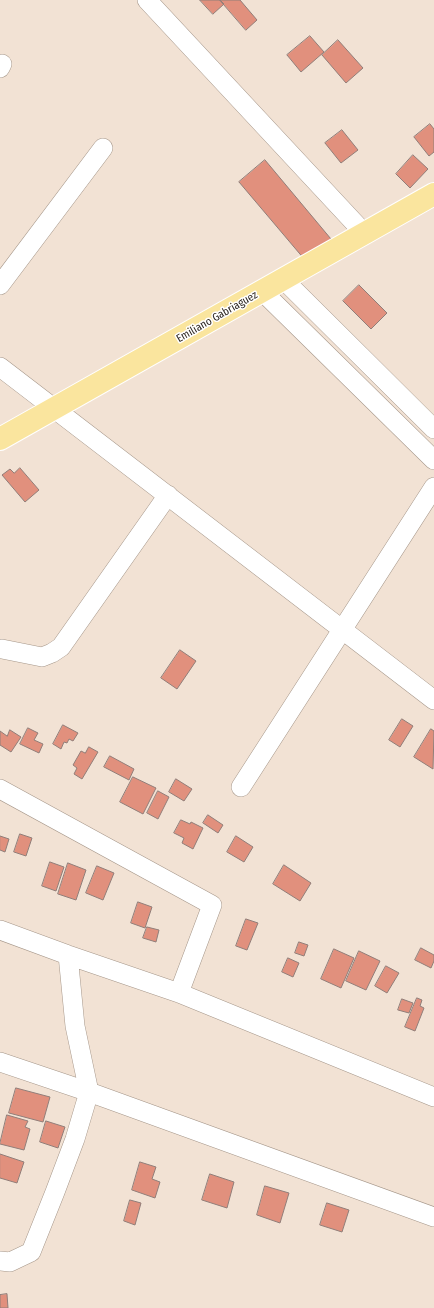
<!DOCTYPE html>
<html>
<head>
<meta charset="utf-8">
<style>
  body { margin:0 }
  canvas { display:block; background:#f2e2d4 }
</style>
</head>
<body>
<canvas width="434" height="1308"></canvas>
<script>
const g = document.querySelector('canvas').getContext('2d');
g.lineJoin = 'round';
function fill(path, color) {
  g.fillStyle = color;
  g.fill(path, 'evenodd');
}
function stroke(path, color, width, dash) {
  g.strokeStyle = color;
  g.lineWidth = width;
  g.lineCap = dash ? 'butt' : 'round';
  g.setLineDash(dash || []);
  g.stroke(path);
}
function label(font, color, halo, rows, align = 'center') {
  g.font = font + ' "Fira Sans Condensed",sans-serif';
  g.lineWidth = 3;
  g.setLineDash([]);
  g.textBaseline = 'middle';
  g.strokeStyle = halo;
  g.fillStyle = color;
  for (const [text, x, y, turn = 0] of rows) {
    g.save();
    g.translate(x, y);
    g.rotate((+turn || 0) * Math.PI / 180);
    g.textAlign = isNaN(turn) ? turn : align;
    if (halo) g.strokeText(text, 0, 0);
    g.fillText(text, 0, 0);
    g.restore();
  }
}
const building = new Path2D(`
  M200 0H220L224 4 213 14Z
  M220 0H240L257 20 246 30Z
  M310 36 324 52 301 72 287 55Z
  M338 40 363 68 346 83 322 55Z
  M430 124 434 129V152L429 156 414 137Z
  M342 130 358 150 341 163 325 143Z
  M413 155 428 169 410 188 396 174Z
  M265 160 331 239 305 260 239 182Z
  M359 285 387 313 371 329 343 301Z
  M20 468 39 490 25 502 2 475 10 469 14 473Z
  M180 650 196 661 177 689 161 678Z
  M402 719 413 726 400 747 389 740Z
  M63 725 78 733 73 741 69 739 67 743 64 742 61 749 53 744Z
  M28 728 38 733 34 740 43 744 39 753 20 744Z
  M431 729 434 731 433 769 414 757Z
  M10 730 21 737 11 752 0 745V731L7 736Z
  M89 747 98 752 82 779 74 774 77 768 73 765 81 751 85 753Z
  M110 756 134 769 129 780 104 767Z
  M133 777 156 788 143 814 120 802Z
  M176 779 192 789 184 801 169 792Z
  M158 791 169 797 158 819 147 813Z
  M208 815 223 825 218 833 203 823Z
  M181 820 190 824 191 822 203 828 193 849 182 843 184 838 174 833Z
  M20 834 32 838 26 856 14 852Z
  M0 836 9 839 5 852 0 850Z
  M236 836 253 847 244 862 227 852Z
  M50 862 64 867 56 891 42 886Z
  M68 863 86 870 76 900 58 894Z
  M284 865 311 883 300 901 273 884Z
  M97 866 114 873 103 900 86 893Z
  M138 902 152 907 145 928 131 923Z
  M246 919 258 923 247 950 236 946Z
  M147 927 159 930 156 942 143 938Z
  M299 942 308 945 304 956 295 953Z
  M421 948 434 955V961L431 968 415 960Z
  M334 949 354 958 341 988 321 979Z
  M359 951 380 961 366 990 346 981Z
  M288 958 299 963 293 977 282 972Z
  M386 966 399 973 387 993 375 986Z
  M417 998 422 1000 420 1006 424 1008 415 1031 405 1027Z
  M402 999 413 1003 409 1013 398 1010Z
  M16 1088 50 1097 43 1122 9 1113Z
  M7 1115 28 1121 25 1127 30 1129 24 1150 0 1144Z
  M46 1121 65 1127 58 1148 40 1142Z
  M0 1154 24 1162 17 1183 0 1178Z
  M140 1162 156 1167 152 1179 160 1182 155 1198 132 1190Z
  M210 1174 234 1182 227 1208 202 1200Z
  M265 1186 289 1193 280 1223 257 1215Z
  M130 1200 141 1203 135 1225 124 1221Z
  M327 1203 349 1210 342 1232 320 1225Z
  M7 1294 8 1308H0V1295Z`);
const minor = new Path2D(`
  M147 0 364 233
  M0 68 2 64
  M283 279 434 429
  M0 285 103 148
  M262 291 434 460
  M0 367 434 700
  M2 649 42 657 52 653 61 647 168 495
  M241 787 434 487
  M0 789 212 905 179 993
  M0 930 68 955 179 993 434 1097
  M0 1062 89 1092 434 1217
  M0 1261 10 1262 31 1252 55 1192 75 1139 89 1092 75 1026 68 955`);
const major = new Path2D(`
  M0 439 434 194`);
const streetNames = [
  ["Emiliano Gabriaguez",217,317,-30]
];
fill(building, '#e1907d');
stroke(building, '#917e79', 1);
stroke(minor, '#a6978a', 20);
stroke(major, '#fff', 24);
stroke(minor, '#fff', 19);
stroke(major, '#fae59e', 22);
label('11px', '#2c2621', '#fff', streetNames);
</script>
</body>
</html>
